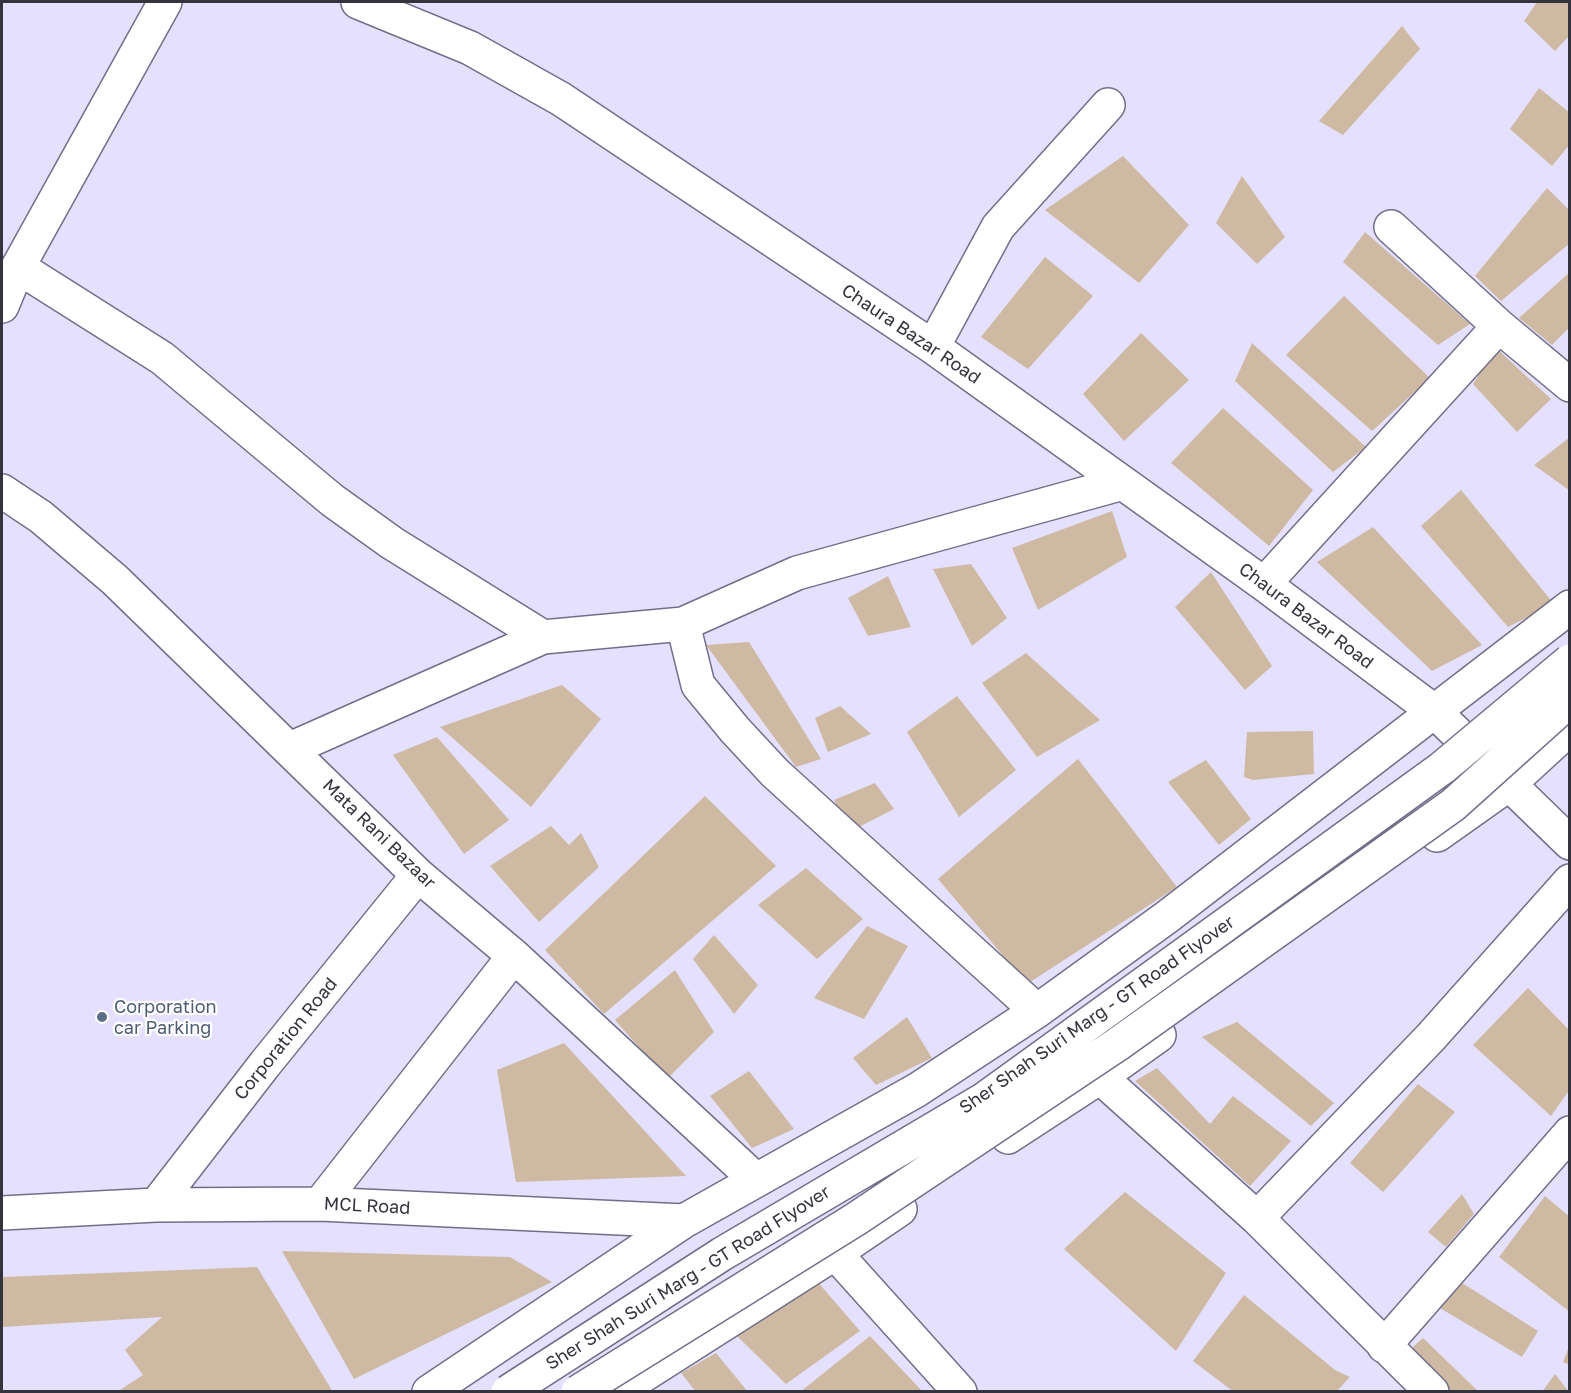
<!DOCTYPE html>
<html>
<head>
<meta charset="utf-8">
<style>
  body { margin:0 }
  #map { position:relative; width:1571px; height:1393px; overflow:hidden; background:#e4e0fd; font-family:"Golos Text",sans-serif }
  canvas { display:block }
  .frame { position:absolute; inset:0; border:3px solid #35333e; pointer-events:none }
</style>
</head>
<body>
<div id="map">
<canvas width="1571" height="1393"></canvas>
<div class="frame"></div>
</div>
<script>
const g = document.querySelector('canvas').getContext('2d');
g.lineJoin = 'round';
function fill(path, color) {
  g.fillStyle = color;
  g.fill(path, 'evenodd');
}
function stroke(path, color, width, dash) {
  g.strokeStyle = color;
  g.lineWidth = width;
  g.lineCap = dash ? 'butt' : 'round';
  g.setLineDash(dash || []);
  g.stroke(path);
}
function label(font, color, halo, rows, align = 'center') {
  g.font = font + ' "Golos Text",sans-serif';
  g.lineWidth = 4.5;
  g.setLineDash([]);
  g.textBaseline = 'middle';
  g.strokeStyle = halo;
  g.fillStyle = color;
  for (const [text, x, y, turn = 0] of rows) {
    g.save();
    g.translate(x, y);
    g.rotate((+turn || 0) * Math.PI / 180);
    g.textAlign = isNaN(turn) ? turn : align;
    if (halo) g.strokeText(text, 0, 0);
    g.fillText(text, 0, 0);
    g.restore();
  }
}
const building = new Path2D(`
  M1537 2H1570V35L1555 51 1524 21Z
  M1402 26 1420 49 1343 135 1319 121Z
  M1539 88 1570 113V144L1552 166 1510 129Z
  M1123 156 1189 225 1139 283 1045 210Z
  M1242 176 1285 237 1257 264 1216 223Z
  M1547 188 1570 211V243L1501 301 1475 276Z
  M1365 232 1470 324 1438 345 1343 262Z
  M1045 257 1093 296 1028 369 981 337Z
  M1570 272V327L1552 345 1519 318Z
  M1344 296 1430 378 1372 431 1286 355Z
  M1141 333 1189 380 1124 441 1083 394Z
  M1252 343 1366 447 1333 472 1235 381Z
  M1496 348 1551 399 1517 432 1473 384Z
  M1223 408 1313 490 1269 546 1171 463Z
  M1570 437V491L1534 465Z
  M1461 490 1554 604 1508 627 1421 526Z
  M1112 511 1127 557 1038 610 1012 548Z
  M1373 527 1482 645 1432 671 1317 562Z
  M971 564 1007 618 972 646 933 569Z
  M1211 572 1272 666 1245 690 1175 607Z
  M888 576 911 627 868 636 848 598Z
  M749 642 821 759 796 767 706 645Z
  M1026 653 1100 720 1037 757 982 683Z
  M562 685 601 719 531 807 440 727Z
  M957 696 1016 770 959 817 907 732Z
  M840 706 871 734 828 752 815 718Z
  M1313 731 1314 774 1253 780 1244 777 1247 732Z
  M437 737 509 820 464 854 393 755Z
  M1078 759 1177 887 1027 984 938 879Z
  M1206 760 1251 819 1219 845 1168 782Z
  M875 783 894 809 851 831 834 800Z
  M705 796 776 866 604 1014 545 950Z
  M551 826 569 845 581 833 599 867 539 922 490 866Z
  M806 868 863 919 817 959 758 905Z
  M867 926 908 946 864 1019 814 998Z
  M714 935 758 985 734 1014 693 959Z
  M675 970 714 1032 667 1079 615 1020Z
  M1528 988 1570 1031V1089L1551 1116 1473 1045Z
  M907 1017 932 1058 876 1085 853 1058Z
  M1237 1022 1334 1103 1311 1126 1202 1037Z
  M564 1043 686 1176 516 1182 497 1070Z
  M1157 1068 1210 1124 1233 1096 1291 1141 1250 1186 1135 1081Z
  M749 1071 794 1129 752 1148 710 1096Z
  M1418 1084 1455 1112 1383 1192 1350 1163Z
  M1125 1192 1226 1273 1176 1351 1064 1249Z
  M1462 1194 1474 1214 1446 1247 1428 1232Z
  M1545 1196 1570 1217V1312L1499 1257Z
  M282 1251 510 1257 552 1282 354 1379Z
  M257 1267 333 1392H117L143 1375 125 1350 162 1317 2 1327V1277Z
  M816 1280 860 1331 786 1384 737 1336Z
  M1459 1281 1538 1331 1522 1357 1440 1308Z
  M1244 1295 1335 1370 1350 1377 1336 1392H1234L1193 1361Z
  M870 1336 923 1392H800Z
  M1423 1338 1479 1392H1450L1406 1353Z
  M1569 1347H1570V1365L1563 1362Z
  M716 1353 748 1392H696L681 1373Z
  M1555 1374 1569 1392H1542Z`);
const minor = new Path2D(`
  M358 2 470 48 561 99 933 347 1264 584 1435 712 1570 843
  M1391 227 1499 326 1570 385
  M18 267 162 358 332 500 392 543 543 637
  M2 306 18 267 165 2
  M933 347 998 227 1108 105
  M2 491 41 517 115 580 418 875 514 956 755 1179
  M1264 584 1499 326
  M683 624 698 685 735 730 775 773 1037 1011
  M290 749 543 637 683 624 797 573 1123 483
  M1437 835 1509 784 1570 728
  M1100 1077 1257 1218 1432 1392
  M1008 1137 1100 1077 1159 1035
  M320 1204 514 956
  M156 1205 265 1064 418 875
  M2 1213 156 1205 320 1204 684 1221
  M1257 1218 1431 1037 1570 881
  M835 1253 960 1392
  M1384 1346 1570 1133
  M429 1392 684 1221 917 1090 1037 1011 1167 917 1570 607
  M617 1392 835 1253 900 1209`);
const majorBridge = new Path2D(`
  M508 1392 722 1254 983 1100 1442 768 1570 661
  M578 1392 856 1219 1118 1044 1453 805 1570 700`);
const markers = [
  [102,1017,6,"#5c6f8a"]
];
const streetNames = [
  ["Chaura Bazar Road",911,334,34],
  ["Chaura Bazar Road",1306,616,37],
  ["Mata Rani Bazaar",379,834,44],
  ["Sher Shah Suri Marg - GT Road Flyover",1097,1015,-35],
  ["Corporation Road",286,1039,-51],
  ["MCL Road",367,1206,3],
  ["Sher Shah Suri Marg - GT Road Flyover",688,1278,-32]
];
const serviceNames = [
  ["Corporation",114,1007],
  ["car Parking",114,1028]
];
fill(building, '#cebaa2');
stroke(minor, '#726e88', 36);
stroke(minor, '#fff', 33);
stroke(majorBridge, '#726e88', 36, []);
stroke(majorBridge, '#fff', 33);
for (const [x, y, r, color] of markers) {
  const dot = new Path2D();
  dot.arc(x, y, r, 0, 2 * Math.PI);
  g.fillStyle = color;
  g.fill(dot);
  stroke(dot, '#fff', 2);
}
label('18px', '#35333e', '#fff', streetNames);
label('18px', '#4e5e75', '#fff', serviceNames, 'left');
</script>
</body>
</html>
